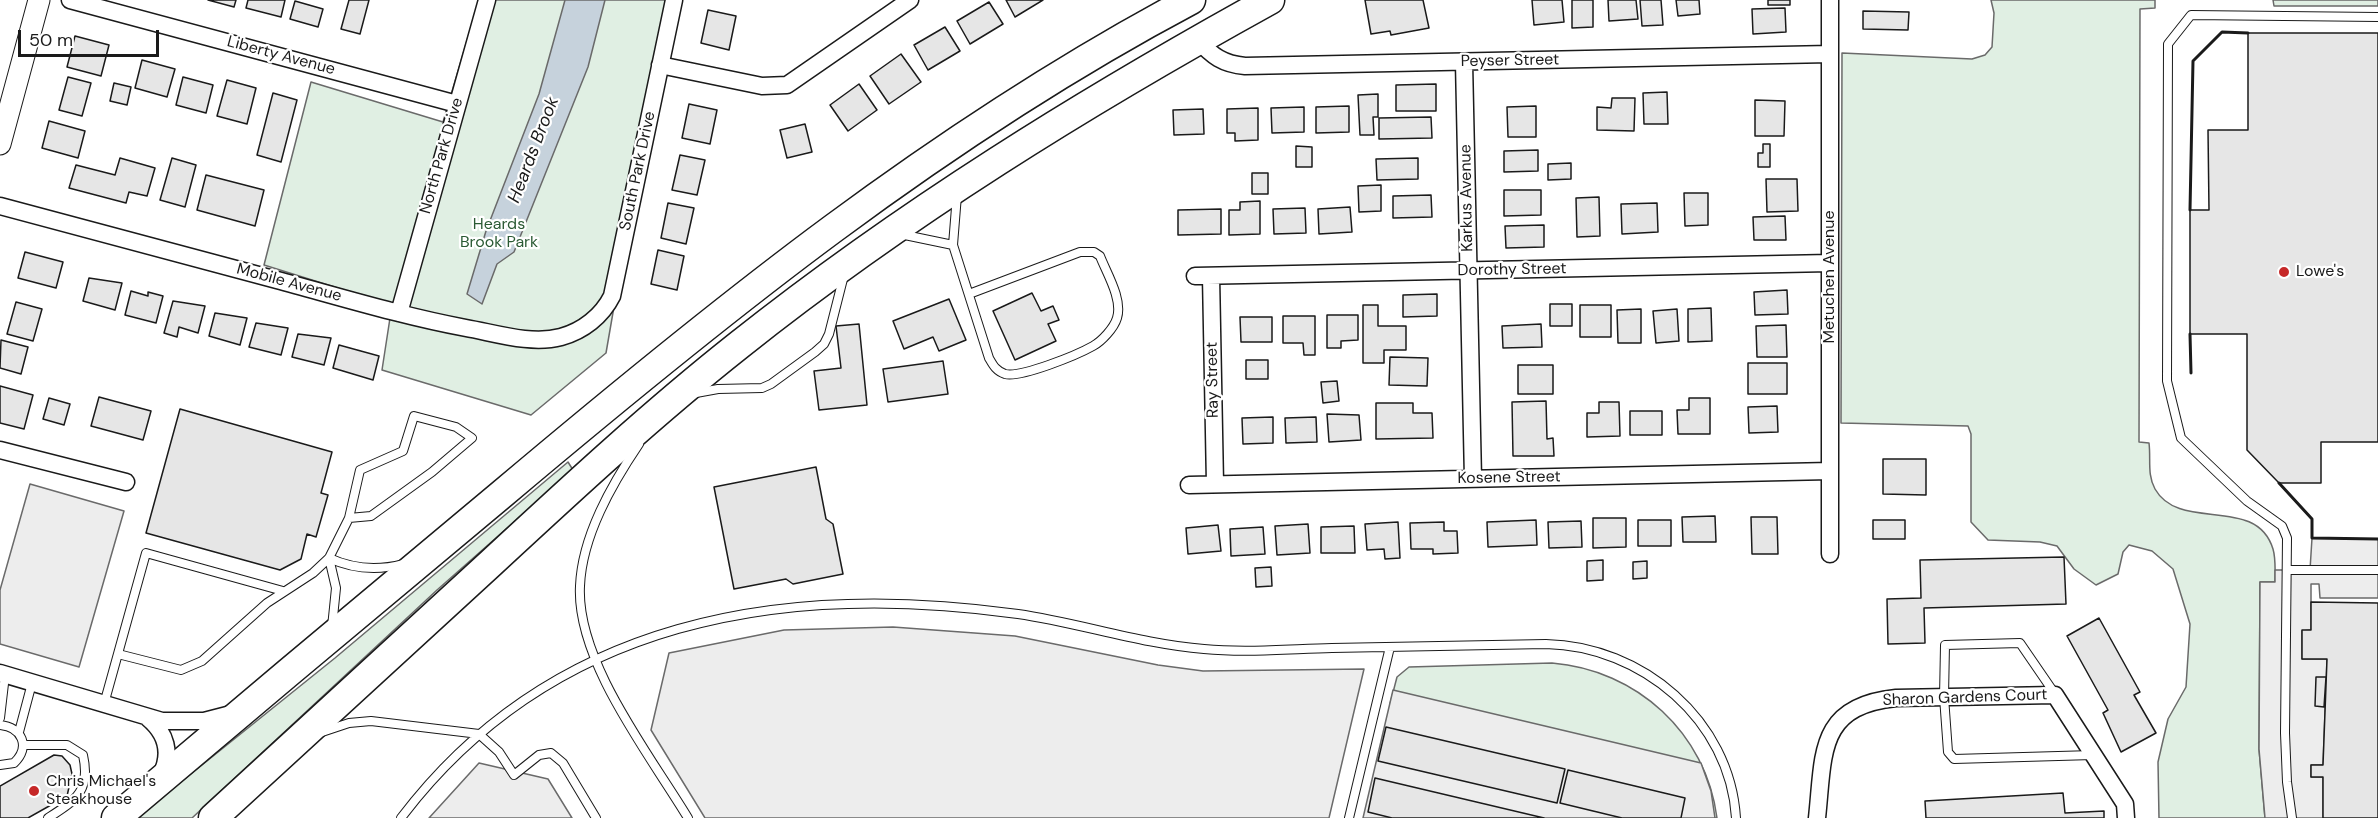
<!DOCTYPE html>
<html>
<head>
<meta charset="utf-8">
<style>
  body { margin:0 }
  #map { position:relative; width:2378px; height:818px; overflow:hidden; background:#fff; font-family:"DM Sans",sans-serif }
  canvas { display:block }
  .scale { position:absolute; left:18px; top:30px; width:141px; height:27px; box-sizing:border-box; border:3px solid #1a1a1a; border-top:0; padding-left:8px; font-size:18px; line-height:21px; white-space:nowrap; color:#1a1a1a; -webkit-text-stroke:4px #fff; paint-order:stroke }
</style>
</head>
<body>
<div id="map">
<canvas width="2378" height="818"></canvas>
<div class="scale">50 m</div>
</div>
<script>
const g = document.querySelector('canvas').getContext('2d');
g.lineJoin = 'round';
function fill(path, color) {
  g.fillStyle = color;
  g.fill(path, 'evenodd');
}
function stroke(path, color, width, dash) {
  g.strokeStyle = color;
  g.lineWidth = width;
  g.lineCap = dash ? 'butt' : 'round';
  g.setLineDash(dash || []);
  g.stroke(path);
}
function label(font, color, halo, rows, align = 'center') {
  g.font = font + ' "DM Sans",sans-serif';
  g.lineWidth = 4.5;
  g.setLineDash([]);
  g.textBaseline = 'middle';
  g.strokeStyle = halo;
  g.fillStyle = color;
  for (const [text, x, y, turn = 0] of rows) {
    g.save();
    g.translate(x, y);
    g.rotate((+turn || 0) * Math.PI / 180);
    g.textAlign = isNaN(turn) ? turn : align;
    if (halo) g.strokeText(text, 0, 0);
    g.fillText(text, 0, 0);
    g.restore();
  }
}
const green = new Path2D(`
  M479 0H667L606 353 531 415 382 370 392 305 264 265 311 82 443 122Z
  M1991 0H2155V8L2140 9 2139 442 2149 443C2151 459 2147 475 2155 489 2180 533 2256 494 2273 549 2276 559 2275 571 2275 582H2260L2259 749 2265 818H2159L2158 762 2168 719 2186 687 2190 624 2173 569 2152 551 2129 545 2123 552 2118 574 2096 585 2074 569 2057 546 2040 542 1988 540 1971 522V434L1968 426 1841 423 1842 53 1972 59 1985 55 1992 47 1994 13Z
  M2273 0H2378V6H2274Z
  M568 462 573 470 437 590 192 818H136L335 658Z
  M1552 663C1637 670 1706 733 1717 818H1710L1390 704 1397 677 1409 667Z`);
const parking = new Path2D(`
  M30 484 124 511 79 667 0 644V590Z
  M2312 538 2378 539V598H2320L2319 584H2311V630L2302 631V659H2327L2323 765H2311V777H2323V818H2265L2259 749 2260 582H2275V570H2310Z
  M893 627 1015 636 1158 665 1203 671 1364 669 1329 818H705L651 730 669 653 784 630Z
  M1393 690 1701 763 1711 791 1715 818H1363Z
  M479 763 548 779 572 818H429Z`);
const water = new Path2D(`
  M565 0H605L588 67 514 252 497 264 482 304 467 294 486 231 539 94Z`);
const building = new Path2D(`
  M208 0H236L234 7Z
  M248 0H285L281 17 246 8Z
  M349 0H369L360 34 341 29Z
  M1006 0H1043L1015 17Z
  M1365 0H1423L1429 28 1391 35 1390 31 1371 34Z
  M1532 0H1562L1564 22 1534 25Z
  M1572 0H1593V27L1572 28Z
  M1608 0H1636L1638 19 1609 21Z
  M1640 0H1661L1663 25 1642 26Z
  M1676 0H1699L1700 14 1678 16Z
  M1768 0H1790V5H1768Z
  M295 1 323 9 318 27 290 19Z
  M989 2 1003 24 970 44 957 21Z
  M1785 8 1786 32 1753 34 1752 9Z
  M708 10 736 16 729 50 701 43Z
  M1863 11 1909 12 1908 30 1863 29Z
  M945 27 960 51 928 70 914 45Z
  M2248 33H2378V442H2321V483H2279L2247 450V334H2190V210H2209L2208 130H2248Z
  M75 36 109 45 101 76 67 67Z
  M901 54 921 82 889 104 870 76Z
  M142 60 175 69 167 97 135 88Z
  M68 77 91 83 82 116 59 110Z
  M183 77 213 85 206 113 176 105Z
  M227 80 256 88 247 124 217 116Z
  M114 83 131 87 127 105 110 101Z
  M859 84 877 110 848 131 830 105Z
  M1436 84V111H1396V85Z
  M1667 92 1668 124H1644L1643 93Z
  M273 93 297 100 281 162 257 155Z
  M1378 94V117H1373L1374 135H1360L1358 95Z
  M1612 98H1635L1634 131 1597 130V107L1611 108Z
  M1755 100 1785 101 1784 136H1755Z
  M689 104 717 110 710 144 682 138Z
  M1349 106V132L1316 133V107Z
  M1536 106V137H1508L1507 107Z
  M1304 107V132L1272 133 1271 108Z
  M1258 108V140L1235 141V133H1227V109Z
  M1203 109 1204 134 1174 135 1173 110Z
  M1431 117 1432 138 1379 139V118Z
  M49 121 85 131 78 158 42 148Z
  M805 124 812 152 787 158 780 130Z
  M1763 144H1770V167H1758V153H1763Z
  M1296 146 1312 147V167H1296Z
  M1538 150V171L1504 172V151Z
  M680 155 705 160 697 195 672 190Z
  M120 158 155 168 147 196 129 192 126 203 69 188 76 165 115 175Z
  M172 158 196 165 185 207 160 200Z
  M1418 158V179L1377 180 1376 159Z
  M1571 163V179L1548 180V164Z
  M1252 173H1268V194H1252Z
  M206 175 264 190 255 226 197 210Z
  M1766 179H1797L1798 211 1767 212Z
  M1381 185V211L1359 212 1358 186Z
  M1504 190H1541V215L1504 216Z
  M1684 193H1708V225L1685 226Z
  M1431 195 1432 217 1393 218V196Z
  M1599 197 1600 236 1577 237 1576 198Z
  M1260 201V234L1229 235V210H1240V202Z
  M668 203 694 208 686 244 661 238Z
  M1657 203 1658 232 1622 234 1621 204Z
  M1350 207 1352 232 1319 234 1318 209Z
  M1305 208 1306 233 1274 234 1273 209Z
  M1221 209V234L1178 235V210Z
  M1785 216 1786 240H1754L1753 217Z
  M1544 225V247L1506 248 1505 226Z
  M658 250 684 256 677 290 651 284Z
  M25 252 63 262 56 288 18 278Z
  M89 278 122 283 115 310 83 301Z
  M1787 290 1788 314 1755 315 1754 292Z
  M131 291 148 296V292L163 296 156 323 125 315Z
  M1032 293 1041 311 1053 306 1059 320 1048 324 1056 341 1015 360 993 311Z
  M1437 294V316L1403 317V295Z
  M949 299 966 340 939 351 933 337 904 349 893 321Z
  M173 301 205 306 198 333 179 327 177 337 164 333Z
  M16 302 42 309 33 341 7 334Z
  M1550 304H1572V326H1550Z
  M1363 305H1378V326H1406V350H1384V363H1363Z
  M1580 305H1611V337H1580Z
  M1711 308 1712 341 1688 342V309Z
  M1641 309V343H1618L1617 310Z
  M1677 309 1679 341 1656 343 1653 311Z
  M215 313 247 318 240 345 209 336Z
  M1327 315H1358V340L1341 341V348H1327Z
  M1283 316H1315V355H1304L1303 343H1283Z
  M1240 317H1272V342H1241Z
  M256 323 288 328 281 355 249 347Z
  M859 324 867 405 819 410 814 371 841 368 836 326Z
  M1541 324 1542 347 1503 348 1502 326Z
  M1786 325 1787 357H1757L1756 326Z
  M298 334 331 338 324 365 292 357Z
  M1 340 28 347 21 374 0 368Z
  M339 345 379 356 373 380 333 368Z
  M1390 357 1428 358 1427 386 1389 385Z
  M1246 360H1268V379H1246Z
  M943 361 948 394 888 402 883 369Z
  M1748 363H1787V394H1748Z
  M1518 365H1553V394H1518Z
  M1337 381 1339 401 1323 403 1321 382Z
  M0 386 33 395 24 429 0 423Z
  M99 397 151 411 143 440 91 426Z
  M49 398 70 404 64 425 43 419Z
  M1689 398H1710V434H1678L1677 410H1689Z
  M1546 401 1547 439 1553 438 1554 456H1513L1512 402Z
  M1599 402H1619L1620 436 1587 437V413H1599Z
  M1376 403H1413V413H1432L1433 438 1376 439Z
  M1777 406 1778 432 1749 433 1748 407Z
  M180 409 332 452 321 493 328 495 316 537 307 534 301 559 280 570 146 533Z
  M1630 411H1662V435H1630Z
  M1327 414 1359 415 1361 440 1329 442Z
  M1273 417V443L1243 444 1242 418Z
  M1316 417 1317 442 1286 443 1285 418Z
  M1883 459H1926V495L1883 494Z
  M816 467 826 519 833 524 843 574 793 584 786 579 734 589 714 487Z
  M1715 516 1716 542H1683L1682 517Z
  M1751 517H1777L1778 554H1752Z
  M1593 518H1626V547L1593 548Z
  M1536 520 1537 545 1488 547 1487 522Z
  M1638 520H1671V546H1638Z
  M1873 520H1905V539H1873Z
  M1581 521 1582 547 1549 548 1548 522Z
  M1398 522 1400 558 1385 559 1384 549 1367 550 1365 524Z
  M1444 522V531H1457L1458 553 1433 554V549H1411L1410 523Z
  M1308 524 1310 553 1277 555 1275 526Z
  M1218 525 1221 551 1188 554 1186 528Z
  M1354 526 1355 553H1321V527Z
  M1263 527 1265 554 1231 556 1230 529Z
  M2064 557 2066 604 1924 608 1925 643 1888 644 1887 599 1921 598 1920 560Z
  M1603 560V580L1587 581V561Z
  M1647 561V578L1633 579V562Z
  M1271 567 1272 586 1256 587 1255 568Z
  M2311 602 2378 603V818H2323V777H2311V765H2323L2327 659H2302V630H2311Z
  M2099 618 2140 692 2134 695 2156 733 2121 752 2103 713 2108 710 2067 636Z
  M2316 677H2326L2324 707 2315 706Z
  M1386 727 1565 769 1557 803 1378 761Z
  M54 755 62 756 70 765 72 774 67 796 28 818H0V786Z
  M1568 770 1685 798 1681 818H1622L1560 803Z
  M1375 778 1544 818H1392L1368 812Z
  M2063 793 2065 813 2104 811V818H1926L1925 801Z`);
const service = new Path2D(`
  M957 195 953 245 989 358C993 365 996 371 1005 374 1021 378 1077 355 1093 346 1102 341 1114 328 1117 318 1123 299 1106 272 1100 256L1094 252H1080L969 294
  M900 234 953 245
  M696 393 718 389 762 388 771 384 815 352 824 344 829 334 844 275
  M639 444C612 484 582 536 580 586 576 661 650 755 688 818
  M2287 570H2378
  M332 627 336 588 329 558C353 569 377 571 403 564
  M118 654 181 670 202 661 267 603 313 573 329 558 349 518 360 470 403 451 414 416 456 427 472 438 432 472 371 516 349 518
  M2055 694 2020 643 1945 645 1944 697 1948 752 1954 759 2093 755
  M104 704 146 553 283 591
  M0 718 5 675
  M0 725C22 727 31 747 14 763L0 765
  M19 732 32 683
  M322 732 349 723 371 721 479 734 499 752 514 775 539 755 551 753 563 763 596 818
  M24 745H67L83 755C91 791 76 800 48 818
  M401 818C552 619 783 581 1018 614 1080 623 1141 644 1204 649 1246 653 1290 649 1332 648 1404 647 1475 645 1546 644 1642 646 1730 720 1736 818
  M1349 818 1390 647
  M2292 818 2287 782 2285 733 2287 538 2282 526 2247 501 2181 438 2167 381 2168 44 2191 15 2378 17`);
const minor = new Path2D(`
  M70 0 457 104
  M1198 40C1212 56 1223 64 1245 66L1830 54
  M1464 62 1473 479
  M660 65 762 86 787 85 910 0
  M0 206C92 230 184 255 277 280 340 297 402 316 466 328 495 333 531 345 561 337 583 331 602 316 612 296L674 0
  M1195 276 1830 263
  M1211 276 1215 484
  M399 313 487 0
  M0 450 126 482
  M1189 485 1830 471
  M1830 554V0
  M0 673 162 721H204L231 714
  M148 718C166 733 172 753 161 775
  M1817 818C1824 754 1817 706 1896 698L2055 695 2125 804 2126 818`);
const tertiary = new Path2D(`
  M0 144 39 0`);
const trunk = new Path2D(`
  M116 818C244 709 373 602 502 494 719 311 938 134 1191 0
  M213 818C305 733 398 648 491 563 572 488 653 413 739 345 905 213 1085 102 1270 0`);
const wall = new Path2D(`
  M2190 210 2193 61 2222 32 2248 33
  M2190 334 2191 373
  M2279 483 2312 519V538L2378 539`);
const markers = [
  [2284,272,6,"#c62828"],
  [34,791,6,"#c62828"]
];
const streetNames = [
  ["Liberty Avenue",281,56,15],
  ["Peyser Street",1510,61,-1],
  ["North Park Drive",442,156,-74],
  ["South Park Drive",638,171,-78],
  ["Karkus Avenue",1467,198,-91],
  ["Dorothy Street",1512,270,-1],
  ["Metuchen Avenue",1830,277,-90],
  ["Mobile Avenue",289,283,15],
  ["Ray Street",1213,380,-91],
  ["Kosene Street",1509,478,-1],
  ["Sharon Gardens Court",1965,698,-2]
];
const parkNames = [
  ["Heards",499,225],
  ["Brook Park",499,243]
];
const poiNames = [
  ["Lowe's",2296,272],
  ["Chris Michael's",46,782],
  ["Steakhouse",46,800]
];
const waterNames = [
  ["Heards Brook",534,150,-69]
];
fill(green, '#e0efe3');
stroke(green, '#6a6a6a', 1.5);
fill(parking, '#ededed');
stroke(parking, '#6a6a6a', 1.5);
fill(water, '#c6d2dc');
stroke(water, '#6a6a6a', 1.5);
fill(building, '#e6e6e6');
stroke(building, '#1a1a1a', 1.5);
stroke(service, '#1a1a1a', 10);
stroke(minor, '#1a1a1a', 19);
stroke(tertiary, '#1a1a1a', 23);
stroke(trunk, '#1a1a1a', 31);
stroke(service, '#fff', 8);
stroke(minor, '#fff', 16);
stroke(tertiary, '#fff', 21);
stroke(trunk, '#fff', 28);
stroke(wall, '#1a1a1a', 3);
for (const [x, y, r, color] of markers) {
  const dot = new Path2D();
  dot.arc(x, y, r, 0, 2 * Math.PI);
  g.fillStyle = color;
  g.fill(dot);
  stroke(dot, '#fff', 2);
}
label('16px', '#1a1a1a', '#fff', streetNames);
label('16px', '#2b5a34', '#fff', parkNames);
label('16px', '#1a1a1a', '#fff', poiNames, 'left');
label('italic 18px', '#1a1a1a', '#fff', waterNames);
</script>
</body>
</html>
